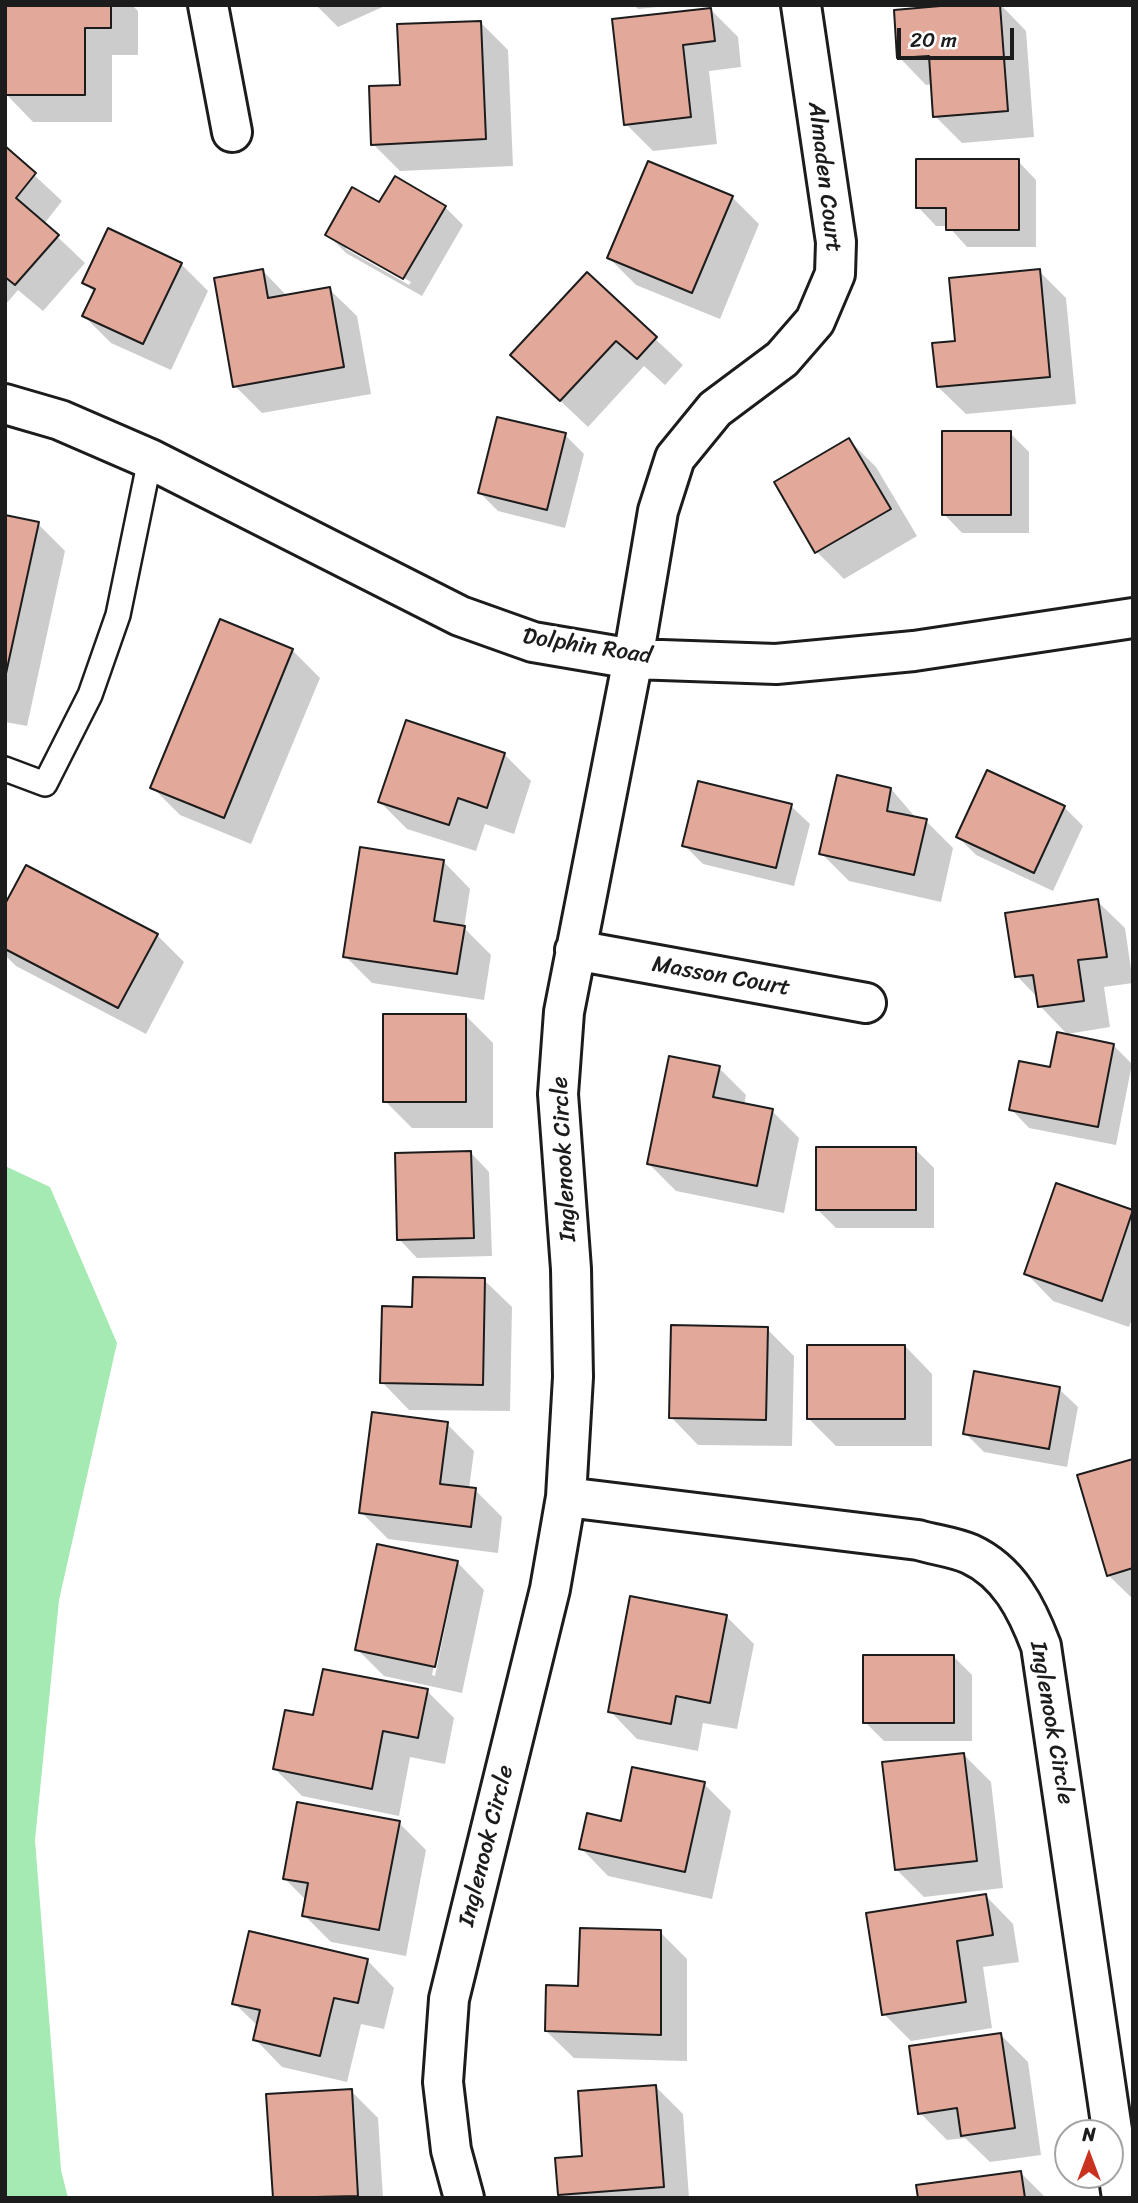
<!DOCTYPE html>
<html>
<head>
<meta charset="utf-8">
<style>
  body { margin:0 }
  #map { position:relative; width:1138px; height:2203px; overflow:hidden; background:#fff; font-family:Sriracha,sans-serif }
  canvas { display:block }
  .frame { position:absolute; inset:0; border:7px solid #1c1c1c; pointer-events:none }
  .north { position:absolute; left:1054px; top:2119px; width:70px; height:70px; box-sizing:border-box; background:#fff; border:2px solid #a4a4a4; border-radius:50%; rotate:0deg; font-size:19px; font-weight:700; line-height:28px; text-align:center; color:#1c1c1c }
  .north::after { content:''; display:block; margin:auto; width:24px; height:32px; background:#c8321e; clip-path:polygon(50% 0,100% 100%,50% 72%,0 100%) }
  .scale { position:absolute; left:897px; top:28px; width:117px; height:32px; box-sizing:border-box; border:4px solid #1c1c1c; border-top:0; padding-left:9px; font-size:21px; line-height:24px; white-space:nowrap; color:#1c1c1c; -webkit-text-stroke:5px #fff; paint-order:stroke }
</style>
</head>
<body>
<div id="map">
<canvas width="1138" height="2203"></canvas>
<div class="frame"></div>
<div class="north">N</div>
<div class="scale">20 m</div>
</div>
<script>
const g = document.querySelector('canvas').getContext('2d');
g.lineJoin = 'round';
function fill(path, color) {
  g.fillStyle = color;
  g.fill(path, 'evenodd');
}
function stroke(path, color, width, dash) {
  g.strokeStyle = color;
  g.lineWidth = width;
  g.lineCap = dash ? 'butt' : 'round';
  g.setLineDash(dash || []);
  g.stroke(path);
}
function label(font, color, halo, rows, align = 'center') {
  g.font = font + ' Sriracha,sans-serif';
  g.lineWidth = 7;
  g.setLineDash([]);
  g.textBaseline = 'middle';
  g.strokeStyle = halo;
  g.fillStyle = color;
  for (const [text, x, y, turn = 0] of rows) {
    g.save();
    g.translate(x, y);
    g.rotate((+turn || 0) * Math.PI / 180);
    g.textAlign = isNaN(turn) ? turn : align;
    if (halo) g.strokeText(text, 0, 0);
    g.fillText(text, 0, 0);
    g.restore();
  }
}
const green = new Path2D(`
  M5 1166 50 1187 117 1343 59 1600 35 1840 61 2170 68 2198H5Z`);
const shadow = new Path2D(`
  M6 5H132L138 11V55H112V122H33L6 94Z
  M316 5H387L338 27Z
  M634 5H677L638 9Z
  M913 5H1001L1026 31 1034 137 962 143 935 116 933 84 926 85 899 57 917 10Z
  M711 10 738 37 741 67 709 71 717 144 653 151 626 124 614 21Z
  M480 22 508 50 513 166 400 171 373 144 402 87Z
  M5 148 62 201 44 224 85 263 43 311 18 290 5 305Z
  M1018 161 1036 180V247H967L948 226H936L918 207Z
  M732 197 759 224 720 319 636 285 609 258Z
  M380 205 445 207 463 225 422 296 346 253 327 234ZM346 245 411 282 409 285 346 249Z
  M181 264 208 291 171 370 111 343 84 316 95 293 84 282Z
  M263 271 288 297 329 289 357 316 371 394 262 413 235 386Z
  M1039 271 1066 298 1076 404 966 414 938 387 957 342Z
  M587 275 683 365 665 385 644 366 588 427 512 355Z
  M1010 433 1029 452V533H962L944 514Z
  M565 435 584 454 565 528 498 511 480 493Z
  M849 440 876 467 917 536 844 579 817 552Z
  M5 517 38 524 65 551 27 726 5 722Z
  M221 621 292 650 320 678 251 844 180 815 152 787Z
  M504 754 531 781 514 834 485 824 476 851 407 829 380 802Z
  M988 772 1064 807 1083 826 1053 891 976 855 958 837Z
  M891 789 917 819 926 821 953 848 941 902 849 881 821 853Z
  M791 806 810 824 794 886 703 864 684 845Z
  M443 861 470 889 464 928 491 955 484 1000 372 983 345 956Z
  M1097 901 1125 928 1133 983 1104 987 1110 1027 1067 1034 1040 1006 1038 998 1017 976Z
  M5 908 157 935 184 962 146 1034 16 966 5 955Z
  M466 1016 493 1043V1128H412L385 1101Z
  M1113 1045 1132 1064 1116 1145 1029 1128 1011 1109Z
  M719 1068 746 1095 744 1105 772 1111 799 1138 784 1213 676 1191 649 1164Z
  M915 1149 934 1168V1228H836L818 1210Z
  M471 1153 489 1172 492 1256 417 1258 399 1239Z
  M1057 1185 1133 1212V1316L1129 1327 1053 1301 1026 1273Z
  M484 1280 512 1307 510 1411 409 1410 382 1382 414 1309Z
  M767 1329 794 1356 792 1446 698 1445 671 1417Z
  M905 1346 932 1374V1446H836L809 1419Z
  M1059 1389 1078 1407 1067 1467 984 1452 965 1433Z
  M447 1424 474 1451 469 1489 475 1490 502 1517 498 1553 388 1539 361 1512Z
  M1133 1461V1599L1108 1575Z
  M457 1562 484 1590 462 1693 384 1676 357 1649ZM452 1580H455L435 1676 432 1675Z
  M726 1616 754 1644 737 1729 703 1723 698 1751 637 1739 610 1711Z
  M954 1657 972 1675V1741H884L865 1722Z
  M427 1691 454 1718 445 1764 410 1757 399 1816 302 1796 275 1769 314 1717Z
  M964 1755 991 1782 1003 1888 924 1897 897 1870Z
  M704 1784 731 1811 712 1899 608 1876 581 1848 622 1823Z
  M399 1823 426 1850 406 1956 331 1942 304 1915 307 1901 284 1878Z
  M986 1896 1013 1924 1019 1962 983 1967 992 2028 911 2041 884 2014Z
  M660 1932 687 1959V2061L574 2058 546 2031Z
  M367 1960 394 1988 384 2029 361 2024 347 2082 282 2067 255 2039 258 2026 234 2003Z
  M1001 2035 1028 2062 1041 2155 990 2162 965 2138 947 2140 920 2113Z
  M656 2087 683 2114 689 2198H563L560 2194Z
  M351 2091 378 2118 383 2198H274Z
  M1021 2173 1046 2198H920Z`);
const building = new Path2D(`
  M5 5H111V28H85V95H5Z
  M952 5H1000L1008 111 933 117 929 56 897 58 894 10Z
  M711 8 715 41 683 45 691 117 624 125 612 19Z
  M481 21 486 139 371 145 369 86 400 85 397 24Z
  M5 146 36 173 16 198 59 235 15 285 5 277Z
  M916 159H1019V230H946V208H916Z
  M648 161 733 196 692 293 607 258Z
  M395 176 446 206 403 279 325 235 352 187 379 202Z
  M108 228 182 263 143 344 82 316 95 289 82 283Z
  M263 269 268 298 330 287 344 367 233 387 214 278Z
  M1040 269 1050 377 937 387 932 343 955 341 949 278Z
  M587 272 657 337 637 359 616 341 560 401 510 355Z
  M497 417 566 433 547 510 478 493Z
  M942 431H1011V515H942Z
  M849 438 891 509 815 553 774 482Z
  M5 515 39 522 5 678Z
  M220 619 293 649 224 818 150 788Z
  M406 720 505 753 487 808 458 798 449 825 378 802Z
  M987 770 1065 806 1034 873 956 837Z
  M837 775 891 788 887 811 927 819 914 875 819 854Z
  M698 781 792 804 776 868 682 846Z
  M360 847 444 860 434 921 465 926 457 974 343 957Z
  M26 865 158 934 118 1008 5 949V904Z
  M1098 899 1107 957 1078 960 1084 1001 1038 1007 1033 975 1015 977 1005 913Z
  M383 1014H466V1102H383Z
  M1057 1032 1114 1044 1098 1127 1009 1110 1019 1061 1050 1067Z
  M669 1056 720 1066 713 1097 773 1109 757 1186 647 1164Z
  M816 1147H916V1210H816Z
  M471 1151 474 1238 397 1240 395 1153Z
  M1056 1183 1133 1210 1102 1301 1024 1274Z
  M413 1277 485 1278 483 1385 380 1383 382 1306 412 1307Z
  M671 1325 768 1327 766 1420 669 1418Z
  M807 1345H905V1419H807Z
  M974 1371 1060 1387 1049 1449 963 1434Z
  M372 1412 448 1422 440 1484 476 1488 471 1527 359 1513Z
  M1133 1459V1568L1107 1576 1077 1475Z
  M377 1544 458 1561 435 1667 355 1650Z
  M630 1596 727 1615 710 1703 676 1696 671 1724 608 1712Z
  M863 1655H954V1723H863Z
  M323 1669 428 1689 418 1738 383 1731 372 1789 273 1769 285 1710 313 1715Z
  M964 1753 977 1861 895 1870 882 1762Z
  M632 1767 705 1782 685 1872 579 1849 587 1813 621 1821Z
  M297 1802 400 1821 379 1930 302 1916 308 1883 283 1879Z
  M986 1894 993 1935 957 1941 966 2002 882 2015 866 1913Z
  M580 1928 661 1930V2035L545 2031 546 1985 578 1986Z
  M249 1931 368 1959 358 2003 334 1998 320 2056 253 2040 260 2010 232 2004Z
  M1001 2033 1015 2128 961 2136 957 2108 918 2114 909 2046Z
  M656 2085 664 2187 558 2195 555 2158 582 2156 578 2091Z
  M352 2089 358 2196 273 2198 266 2094Z
  M1021 2171 1025 2198H918L916 2185Z`);
const service = new Path2D(`
  M5 769 45 784 90 695 118 615 150 459`);
const minor = new Path2D(`
  M208 5 232 132
  M5 404 60 420 150 459 460 616 533 642 633 659 776 664 914 651 1133 618
  M575 950 866 1003
  M566 1497 918 1540C935 1545 954 1547 970 1554 1009 1572 1027 1609 1041 1646L1122 2198
  M464 2198 451 2150 443 2082 449 1999 550 1589 566 1497 573 1377 571 1269 558 1094 564 1012 633 659 658 511 675 458 715 409 782 359 815 321 835 274 836 242 801 5`);
const streetNames = [
  ["Almaden Court",824,177,83],
  ["Dolphin Road",587,647,9],
  ["Masson Court",721,977,10],
  ["Inglenook Circle",565,1159,-93],
  ["Inglenook Circle",1051,1723,80],
  ["Inglenook Circle",487,1846,-76]
];
fill(green, '#a5e9b3');
fill(shadow, '#0003');
fill(building, '#e2a99a');
stroke(building, '#1c1c1c', 2);
stroke(service, '#1c1c1c', 28);
stroke(minor, '#1c1c1c', 44);
stroke(service, '#fff', 23);
stroke(minor, '#fff', 38);
label('23px', '#1c1c1c', '#fff', streetNames);
</script>
</body>
</html>
